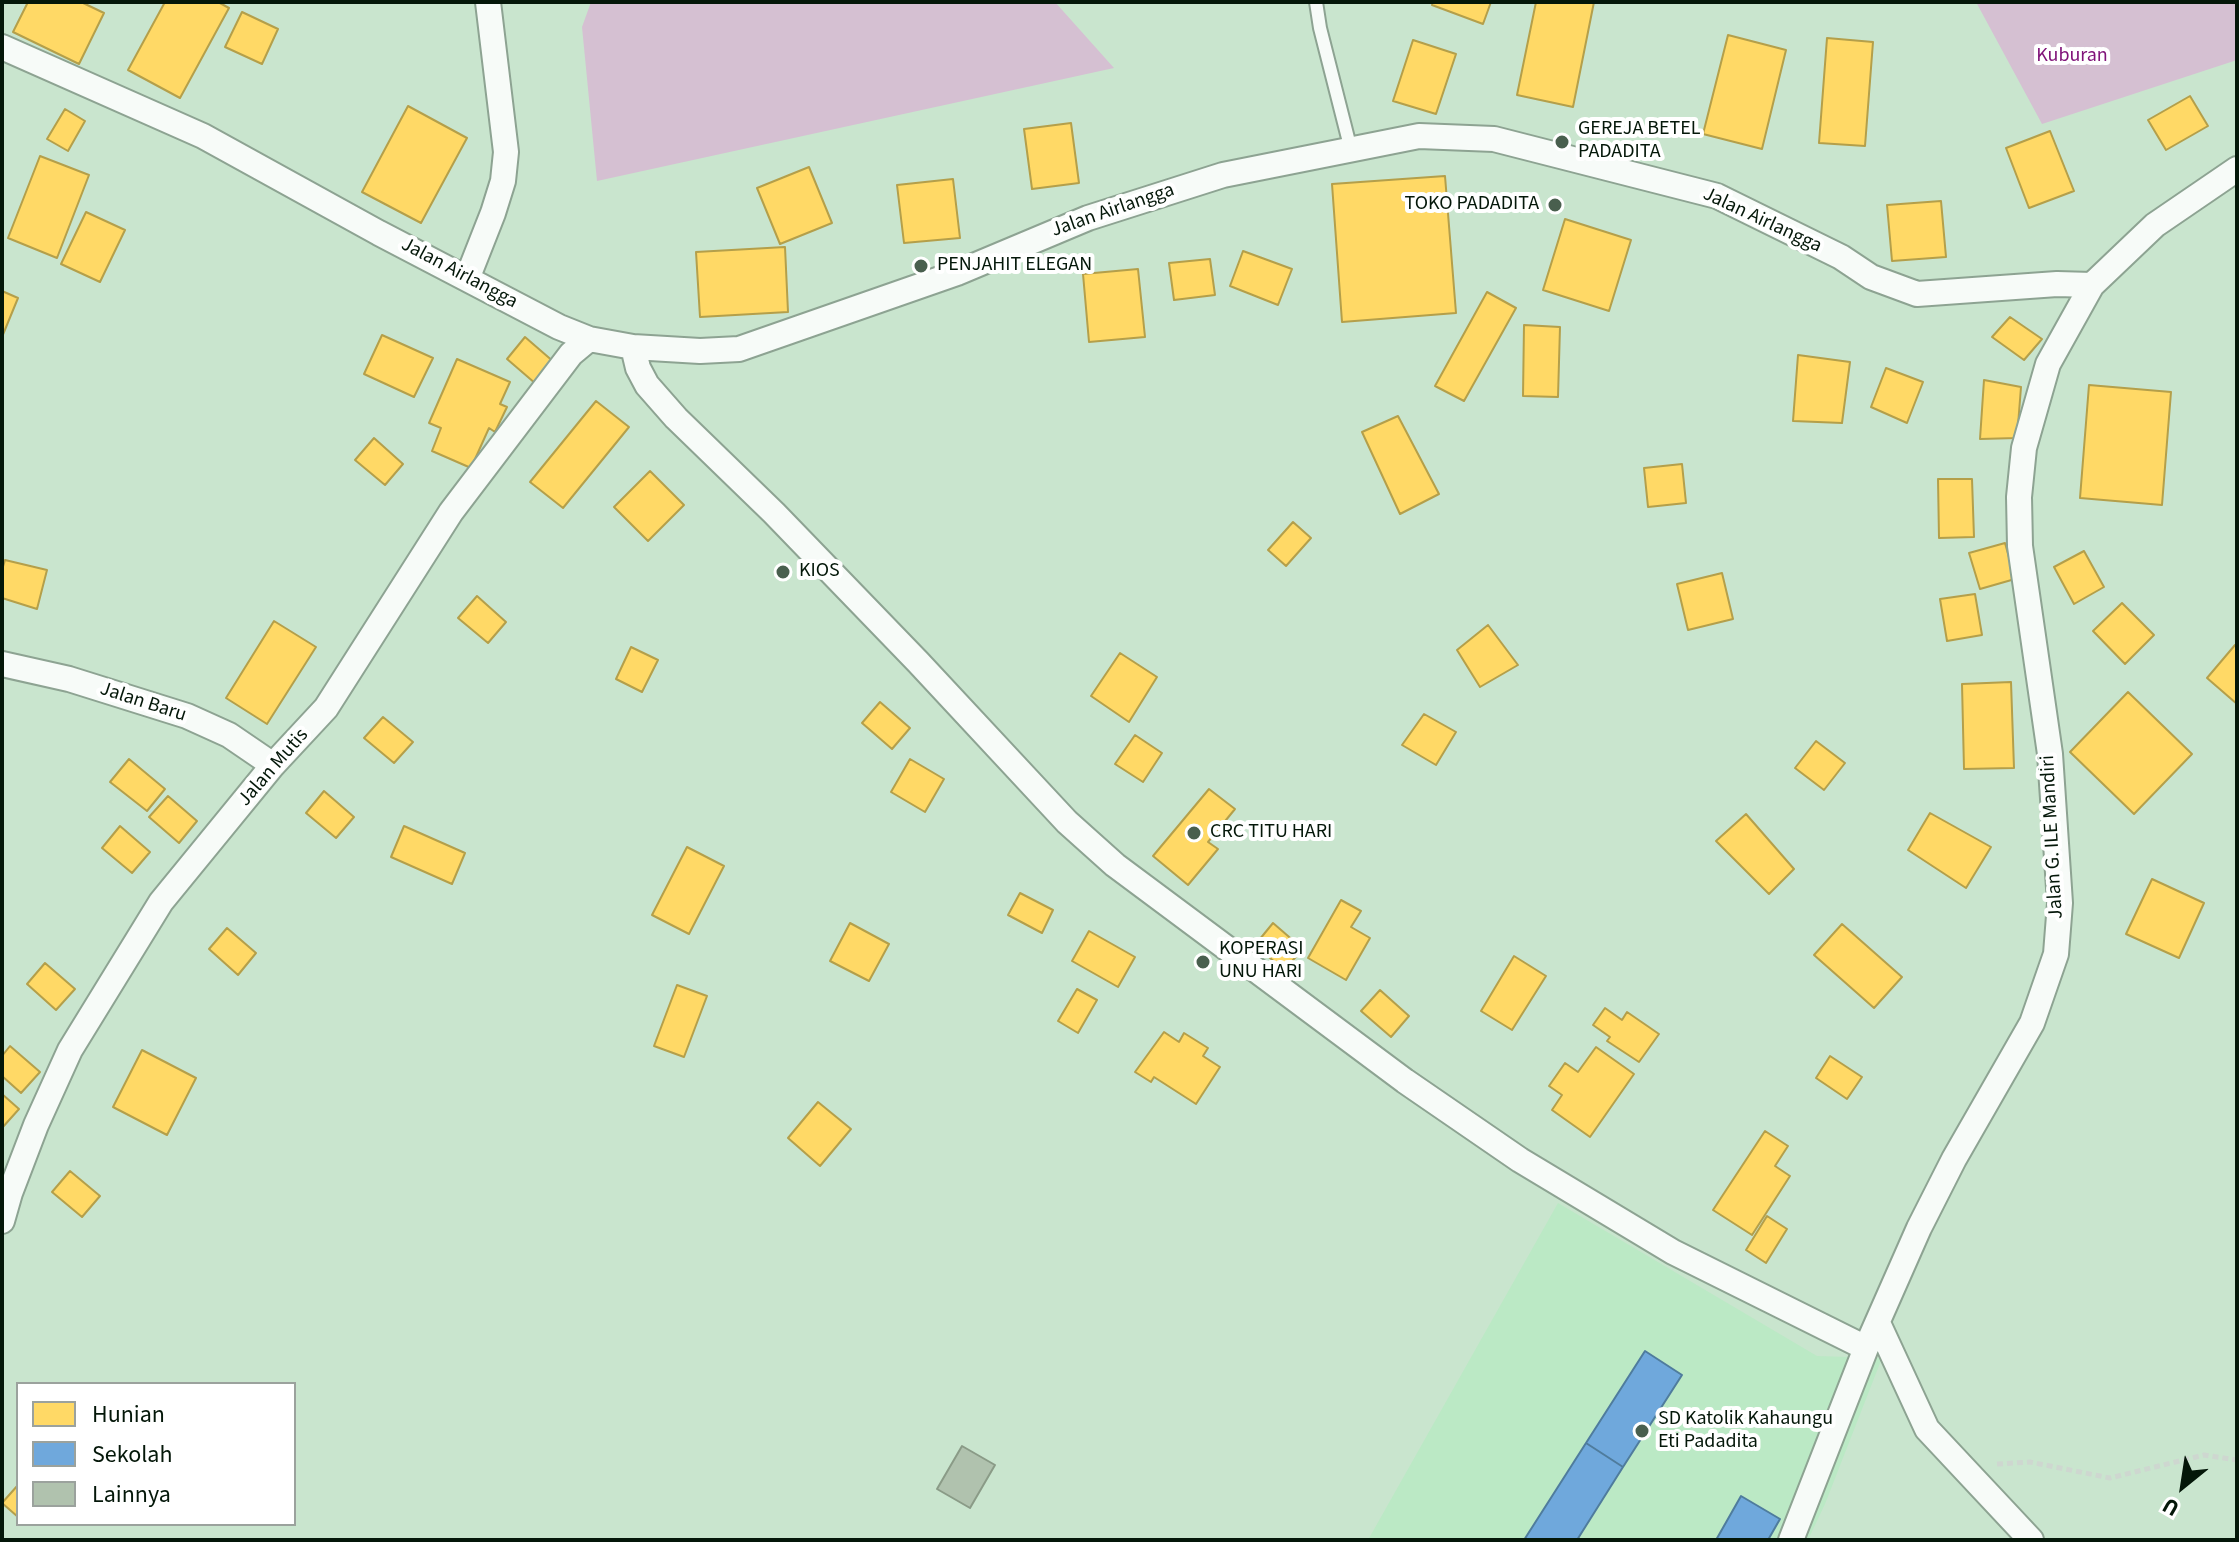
<!DOCTYPE html>
<html>
<head>
<meta charset="utf-8">
<style>
  body { margin:0 }
  #map { position:relative; width:2239px; height:1542px; overflow:hidden; background:#c9e5ce; font-family:"Source Sans 3",sans-serif }
  canvas { display:block }
  .frame { position:absolute; inset:0; border:4px solid #041709; pointer-events:none }
  .legend { position:absolute; left:16px; top:1382px; width:280px; height:144px; box-sizing:border-box; background:#fff; border:2px solid #9ba29d; margin:0; padding:10px 14px; list-style:none; font-size:24px; color:#041709 }
  .legend li { display:flex; align-items:center; gap:16px; height:40px }
  .legend b { width:40px; border:2px solid #9ba29d }
  .north { position:absolute; left:2143px; top:1446px; width:80px; height:80px; -webkit-text-stroke:6px #fff; paint-order:stroke; rotate:210deg; font-size:22px; font-weight:700; line-height:32px; text-align:center; color:#041709 }
  .north::after { content:''; display:block; margin:auto; width:28px; height:36px; background:#041709; clip-path:polygon(50% 0,100% 100%,50% 72%,0 100%) }
</style>
</head>
<body>
<div id="map">
<canvas width="2239" height="1542"></canvas>
<div class="frame"></div>
<ul class="legend">
<li><b style="height:22px;background:#ffd966"></b>Hunian</li>
<li><b style="height:22px;background:#6fa8dc"></b>Sekolah</li>
<li><b style="height:22px;background:#b0c2ae"></b>Lainnya</li>
</ul>
<div class="north">U</div>
</div>
<script>
const g = document.querySelector('canvas').getContext('2d');
g.lineJoin = 'round';
function fill(path, color) {
  g.fillStyle = color;
  g.fill(path, 'evenodd');
}
function stroke(path, color, width, dash) {
  g.strokeStyle = color;
  g.lineWidth = width;
  g.lineCap = dash ? 'butt' : 'round';
  g.setLineDash(dash || []);
  g.stroke(path);
}
function label(font, color, halo, rows, align = 'center') {
  g.font = font + ' "Source Sans 3",sans-serif';
  g.lineWidth = 8;
  g.setLineDash([]);
  g.textBaseline = 'middle';
  g.strokeStyle = halo;
  g.fillStyle = color;
  for (const [text, x, y, turn = 0] of rows) {
    g.save();
    g.translate(x, y);
    g.rotate((+turn || 0) * Math.PI / 180);
    g.textAlign = isNaN(turn) ? turn : align;
    if (halo) g.strokeText(text, 0, 0);
    g.fillText(text, 0, 0);
    g.restore();
  }
}
const built = new Path2D(`
  M1558 1203 1817 1356 1882 1358 1825 1504 1808 1540H1368Z`);
const green = new Path2D(`
  M591 2H1055L1114 68 597 181 582 27Z
  M1976 2H2237V60L2042 124Z`);
const homes = new Path2D(`
  M28 2H81L104 13 79 64 13 32Z
  M165 2H218L229 8 180 98 128 70Z
  M1433 2H1491L1483 24 1432 5Z
  M1536 2H1594L1573 107 1517 95Z
  M242 12 278 29 262 64 225 47Z
  M1728 35 1786 50 1762 149 1703 134Z
  M1827 38 1873 42 1865 146 1819 143Z
  M1413 40 1456 54 1436 114 1393 101Z
  M2190 96 2208 126 2166 150 2148 120Z
  M408 106 467 138 421 223 362 192Z
  M65 109 85 121 68 151 47 139Z
  M1071 123 1079 183 1032 189 1024 129Z
  M2050 131 2074 191 2029 208 2006 148Z
  M40 156 89 175 57 258 8 238Z
  M809 167 832 223 780 244 757 188Z
  M1445 176 1456 313 1342 322 1332 184Z
  M953 179 960 238 904 243 897 185Z
  M1941 201 1946 257 1892 261 1887 205Z
  M86 212 125 230 100 282 61 264Z
  M1565 219 1631 240 1609 311 1543 290Z
  M785 247 788 312 700 317 696 252Z
  M1243 251 1292 269 1278 305 1230 286Z
  M1210 259 1215 295 1174 300 1169 263Z
  M1138 269 1145 337 1089 342 1083 274Z
  M2 291 18 298 2 337Z
  M1487 292 1516 308 1464 401 1435 386Z
  M2010 317 2042 339 2024 360 1992 337Z
  M1524 325 1560 327 1558 397 1523 396Z
  M382 335 433 358 414 397 364 374Z
  M525 337 555 363 536 384 507 359Z
  M1798 355 1850 362 1842 423 1793 421Z
  M457 359 510 382 500 404 507 407 495 432 489 428 471 468 432 451 441 428 429 423Z
  M1886 368 1923 382 1907 423 1871 407Z
  M1984 380 2021 387 2017 438 1980 439Z
  M2089 385 2171 392 2162 505 2080 498Z
  M596 401 629 427 563 508 530 482Z
  M1398 416 1439 494 1400 514 1362 432Z
  M374 438 403 464 385 485 355 460Z
  M1682 464 1686 503 1648 507 1644 468Z
  M650 471 684 505 648 541 614 507Z
  M1938 479H1972L1974 537 1939 538Z
  M1293 522 1311 538 1286 566 1268 550Z
  M2005 543 2015 579 1980 589 1969 553Z
  M2084 551 2104 587 2074 604 2054 567Z
  M5 560 47 570 37 609 2 598V570Z
  M1722 573 1733 619 1688 630 1677 584Z
  M1975 594 1982 635 1947 641 1940 599Z
  M477 596 506 622 488 643 458 618Z
  M2122 603 2154 635 2125 664 2093 631Z
  M274 621 316 647 267 724 226 698Z
  M1488 625 1518 665 1480 687 1457 650Z
  M2235 645 2237 647V704L2207 678Z
  M631 647 658 660 642 692 616 679Z
  M1120 653 1157 677 1129 722 1091 696Z
  M2011 682 2014 768 1964 769 1962 684Z
  M2128 692 2192 754 2134 814 2070 752Z
  M880 702 910 728 892 749 862 723Z
  M1424 714 1456 732 1436 765 1402 745Z
  M383 717 413 742 394 763 364 738Z
  M1135 735 1162 753 1143 782 1115 764Z
  M1816 741 1845 763 1824 790 1795 768Z
  M129 759 165 789 147 811 110 782Z
  M910 759 944 779 925 812 891 792Z
  M1209 789 1235 809 1208 842 1218 849 1188 885 1153 856Z
  M324 791 354 817 336 838 306 813Z
  M168 796 197 821 179 843 149 817Z
  M1930 813 1991 847 1966 888 1908 850Z
  M1746 814 1794 869 1769 894 1716 841Z
  M120 826 150 852 132 873 102 848Z
  M404 826 465 853 452 884 391 857Z
  M687 847 724 866 689 934 652 915Z
  M2152 879 2204 903 2179 958 2126 934Z
  M1020 893 1053 910 1042 933 1008 915Z
  M1341 900 1361 911 1351 927 1370 938 1346 980 1308 958Z
  M850 923 889 944 869 981 830 961Z
  M1273 923 1303 949 1284 970 1255 945Z
  M1842 924 1902 977 1874 1008 1814 955Z
  M227 928 256 953 238 975 209 949Z
  M1089 931 1135 957 1118 987 1072 961Z
  M1514 956 1546 976 1512 1030 1481 1011Z
  M45 963 75 989 56 1010 27 984Z
  M677 985 707 996 684 1057 654 1046Z
  M1077 989 1097 1000 1078 1033 1058 1021Z
  M1380 990 1409 1016 1391 1037 1361 1011Z
  M1605 1008 1622 1020 1627 1012 1659 1034 1639 1062 1607 1041 1610 1037 1593 1025Z
  M1164 1032 1179 1042 1184 1033 1208 1048 1203 1056 1220 1067 1196 1104 1154 1077 1151 1082 1135 1072Z
  M10 1046 40 1072 21 1093 2 1076V1056Z
  M1596 1047 1634 1074 1590 1137 1552 1110 1562 1095 1549 1086 1565 1063 1578 1072Z
  M142 1050 196 1078 167 1135 113 1107Z
  M1830 1056 1862 1077 1847 1099 1816 1078Z
  M2 1094 19 1109 2 1128Z
  M818 1102 851 1129 820 1166 788 1138Z
  M1765 1131 1788 1146 1775 1166 1790 1176 1752 1235 1713 1210Z
  M70 1171 100 1196 82 1217 52 1192Z
  M1767 1216 1787 1229 1766 1263 1746 1250Z
  M18 1485V1517L2 1503Z`);
const schools = new Path2D(`
  M1645 1351 1682 1375 1623 1467 1586 1443Z
  M1586 1443 1623 1467 1577 1540H1524Z
  M1741 1496 1780 1519 1768 1540H1716Z`);
const building = new Path2D(`
  M962 1446 995 1465 970 1508 937 1489Z`);
const path = new Path2D(`
  M1997 1464 2030 1462 2110 1478 2204 1455 2237 1460`);
const service = new Path2D(`
  M1316 2 1320 28 1351 150`);
const minor = new Path2D(`
  M2 47 203 136 379 233 559 327 589 339 633 347 700 351 739 349 957 273 1088 218 1223 175 1419 136 1494 139 1717 196 1841 257 1871 277 1917 294 2057 284 2092 285 2155 225 2237 169
  M467 279 493 213 503 181 506 152 488 2
  M633 347 638 368 647 385 676 418 774 513 918 662 1067 822 1115 865 1405 1081 1520 1160 1673 1252 1866 1348
  M2 664 69 679 187 716 229 735 273 765
  M2 1221 10 1193 36 1125 70 1050 161 902 273 765 326 708 451 512 571 354 589 339
  M1878 1323 1927 1429 2031 1540
  M1791 1540 1866 1348 1919 1228 1954 1159 2032 1023 2056 954 2060 903 2050 754 2020 546 2019 497 2024 448 2048 364 2092 285`);
const markers = [
  [1562,142,8,"#495f4e"],
  [1555,205,8,"#495f4e"],
  [921,266,8,"#495f4e"],
  [783,572,8,"#495f4e"],
  [1194,833,8,"#495f4e"],
  [1203,962,8,"#495f4e"],
  [1642,1431,8,"#495f4e"]
];
const parkNames = [
  ["Kuburan",2072,57]
];
const poiNames = [
  ["GEREJA BETEL",1578,130],
  ["PADADITA",1578,153],
  ["TOKO PADADITA",1539,205,"right"],
  ["PENJAHIT ELEGAN",937,266],
  ["KIOS",799,572],
  ["CRC TITU HARI",1210,833],
  ["KOPERASI",1219,950],
  ["UNU HARI",1219,973],
  ["SD Katolik Kahaungu",1658,1420],
  ["Eti Padadita",1658,1443]
];
const streetNames = [
  ["Jalan Airlangga",1113,211,-19],
  ["Jalan Airlangga",1762,221,25],
  ["Jalan Airlangga",459,274,28],
  ["Jalan Baru",143,703,18],
  ["Jalan Mutis",274,768,-49],
  ["Jalan G. ILE Mandiri",2053,837,-93]
];
fill(built, '#bbe9c5');
fill(green, '#d5c0d2');
fill(homes, '#ffd966');
stroke(homes, '#b49f4a', 2);
fill(schools, '#6fa8dc');
stroke(schools, '#4f7c9d', 2);
fill(building, '#b0c2ae');
stroke(building, '#8a9b87', 2);
stroke(service, '#8da392', 16);
stroke(minor, '#8da392', 28);
stroke(path, '#ced7d0', 5, [6, 4]);
stroke(service, '#f7fbf8', 12);
stroke(minor, '#f7fbf8', 24);
for (const [x, y, r, color] of markers) {
  const dot = new Path2D();
  dot.arc(x, y, r, 0, 2 * Math.PI);
  g.fillStyle = color;
  g.fill(dot);
  stroke(dot, '#fff', 3);
}
label('20px', '#801379', '#fff', parkNames);
label('20px', '#041709', '#fff', poiNames, 'left');
label('20px', '#041709', '#fff', streetNames);
</script>
</body>
</html>
